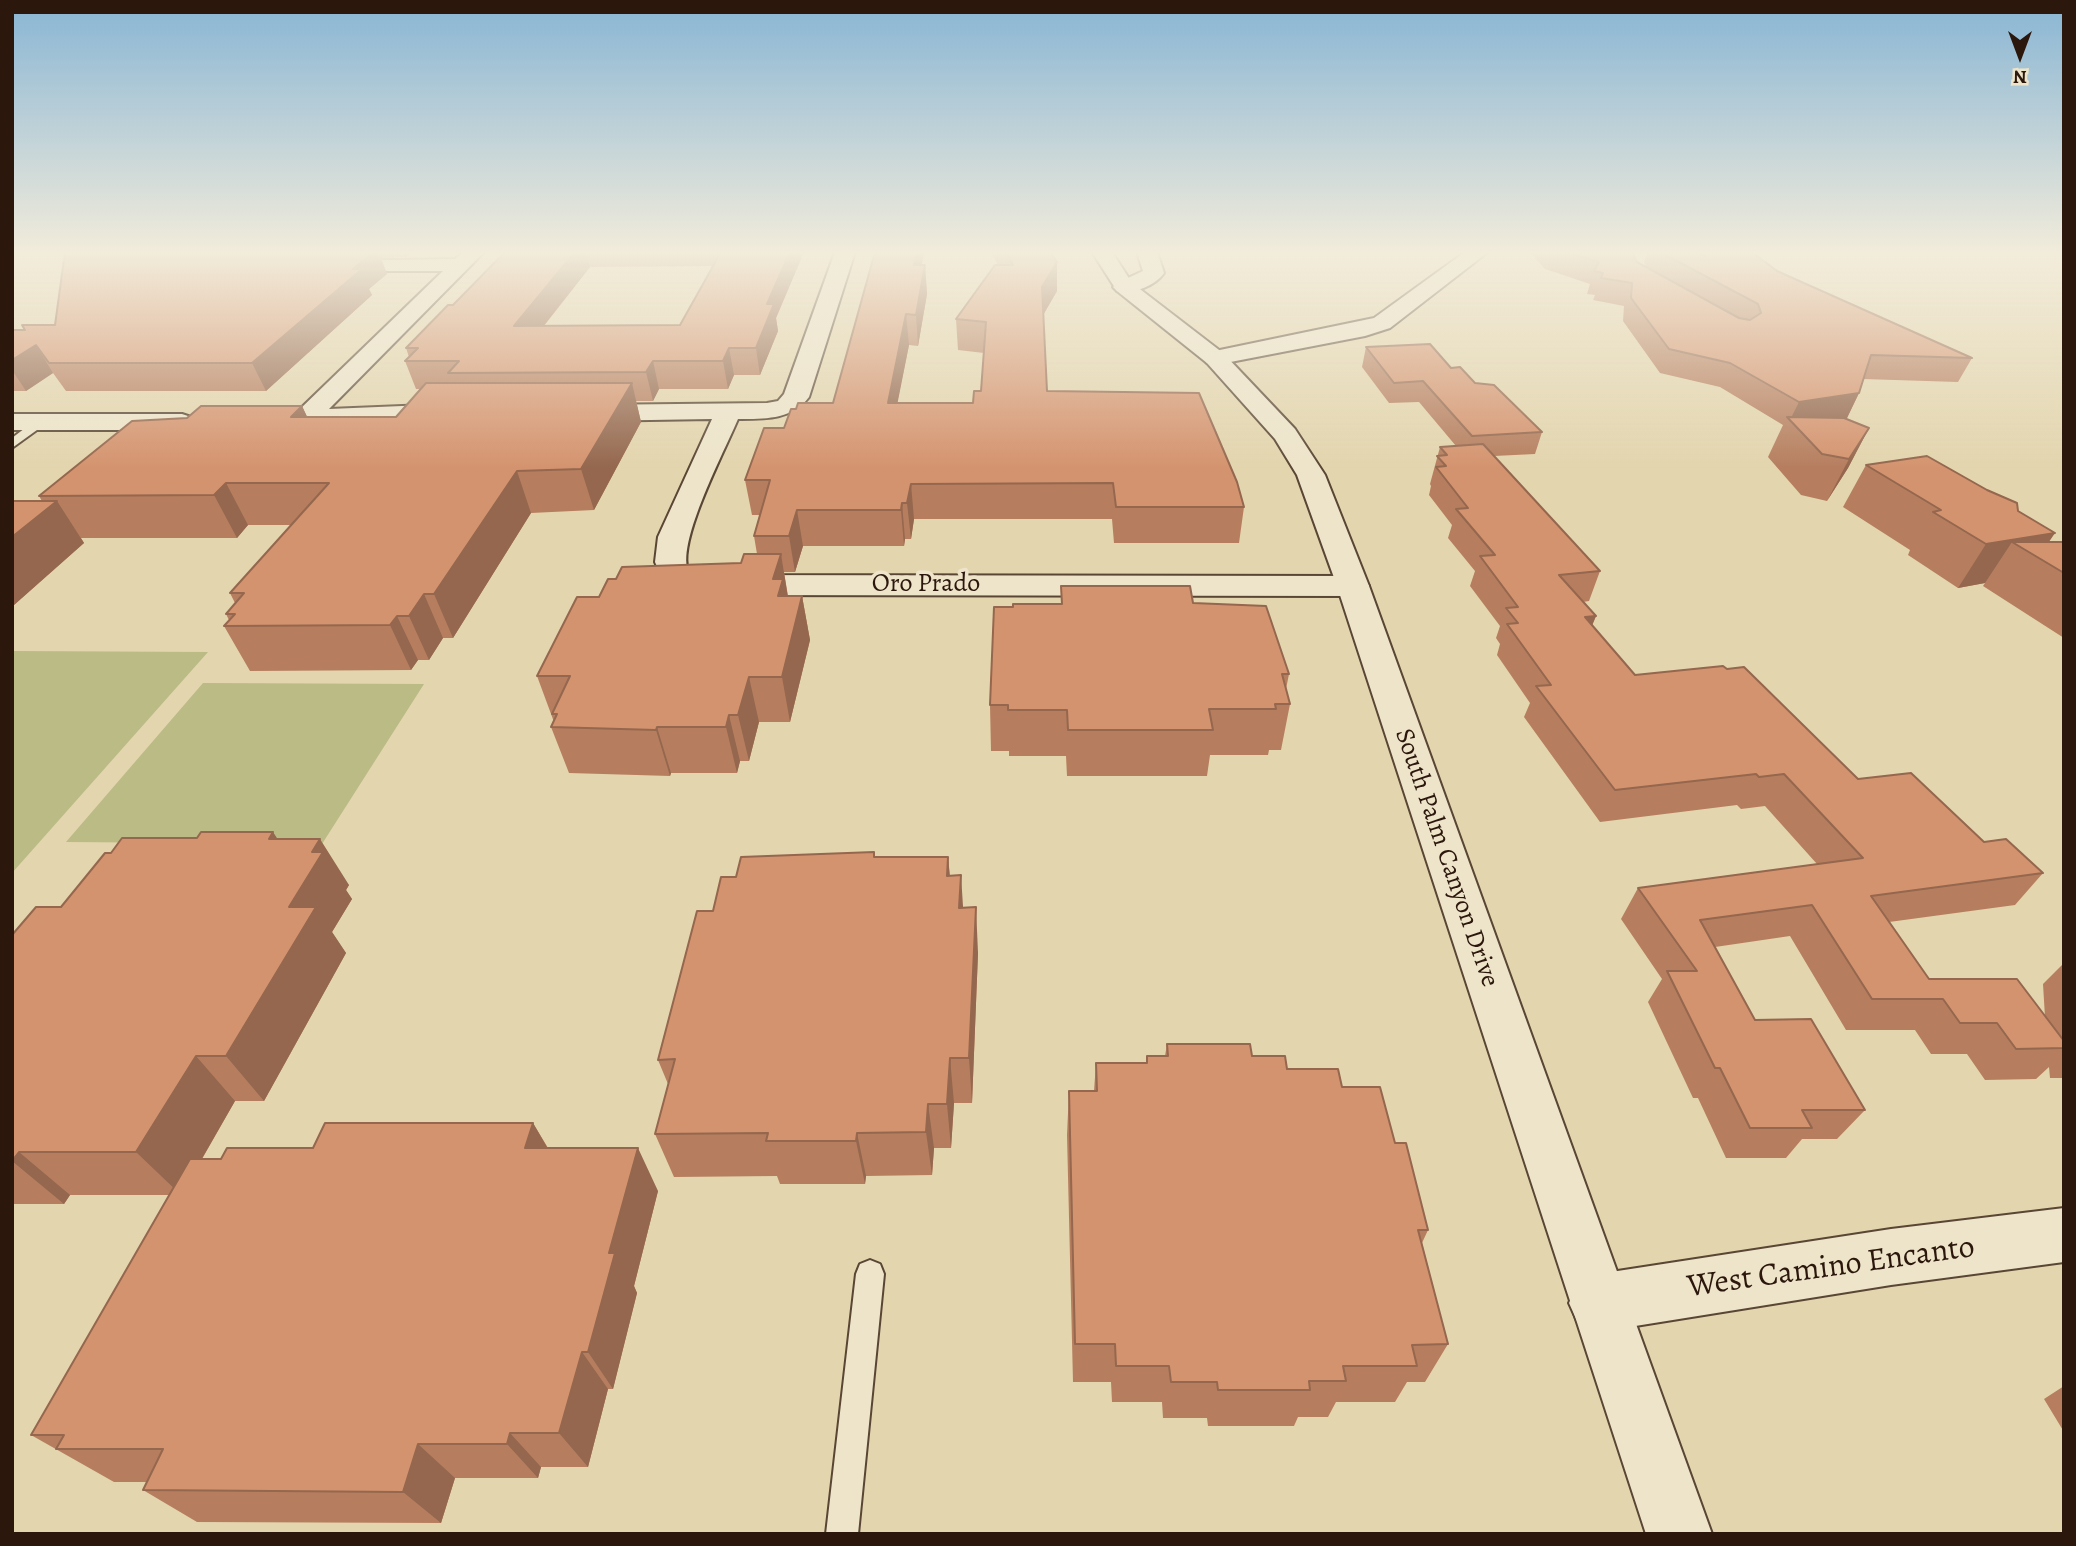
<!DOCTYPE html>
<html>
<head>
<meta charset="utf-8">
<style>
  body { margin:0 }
  #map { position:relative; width:2076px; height:1546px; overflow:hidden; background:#e3d5ae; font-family:Alegreya,serif }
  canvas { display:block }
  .frame { position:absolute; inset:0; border:14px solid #2b170b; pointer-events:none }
  .north { position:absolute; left:1985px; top:21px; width:70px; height:70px; -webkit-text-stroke:5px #ede4ca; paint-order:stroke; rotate:180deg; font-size:19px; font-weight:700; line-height:28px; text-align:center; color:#2b170b }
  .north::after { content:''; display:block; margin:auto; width:24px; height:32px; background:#2b170b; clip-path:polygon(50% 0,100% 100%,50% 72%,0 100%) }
</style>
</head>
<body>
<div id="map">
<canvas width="2076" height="1546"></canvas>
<div class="frame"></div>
<div class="north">N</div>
</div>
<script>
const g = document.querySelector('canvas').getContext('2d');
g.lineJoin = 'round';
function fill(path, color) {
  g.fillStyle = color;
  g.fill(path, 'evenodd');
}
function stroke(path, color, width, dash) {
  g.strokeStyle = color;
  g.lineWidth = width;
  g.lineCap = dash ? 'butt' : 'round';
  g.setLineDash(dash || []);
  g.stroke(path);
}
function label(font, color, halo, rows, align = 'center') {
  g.font = font + ' Alegreya,serif';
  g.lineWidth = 7;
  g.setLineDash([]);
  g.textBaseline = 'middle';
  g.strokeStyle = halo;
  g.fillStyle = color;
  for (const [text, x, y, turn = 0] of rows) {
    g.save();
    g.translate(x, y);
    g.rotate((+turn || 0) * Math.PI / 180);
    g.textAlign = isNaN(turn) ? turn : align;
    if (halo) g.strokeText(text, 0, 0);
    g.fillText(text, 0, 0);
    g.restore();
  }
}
const green = new Path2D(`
  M12 651 208 652 12 873Z
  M203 683 424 684 322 844 66 842Z`);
const service = new Path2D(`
  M37 419 48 422 12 448V438Z
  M870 1260 880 1264 884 1274 858 1534H826L856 1274 860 1264Z`);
const minor = new Path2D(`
  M463 252H484L329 409 451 404 460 407 464 412 460 417 256 427 247 424 243 419 247 414 299 410 443 271H330L323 269 320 265 323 261 455 259Z
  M835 252H855L809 397C792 420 764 419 738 419 725 450 677 541 688 570L715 575 1353 576 1364 579 1369 586 1364 593 1353 596 715 595 664 583 655 562 658 537 712 419 588 421 579 418 575 413 579 408 588 405 767 403 778 401 784 394Z
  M1137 252H1157L1164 273C1155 286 1132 295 1117 291L1113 287 1117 283 1143 271Z
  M1465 252H1488L1390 328 1365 336 1215 365 1207 363 1203 358 1207 353 1215 351 1374 318Z
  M12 414H182L191 417 195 422 191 427 182 430H12Z
  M2064 1208V1262L1891 1285 1598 1332 1578 1323 1569 1303 1578 1283 1598 1274 1891 1229Z`);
const tertiary = new Path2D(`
  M1092 252H1112L1132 283 1223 353 1295 429 1325 475 1369 586 1712 1534H1646L1337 586 1297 475 1275 439 1207 363 1117 291Z`);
const wall = new Path2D(`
  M65 252H411L406 257 381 258 387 274 369 289 372 295 266 391H66L53 373 26 391H12V330H24L55 325Z
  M505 252H804L776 318 778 331 760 375H734L728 389H659L653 401H636L641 422 594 510 531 513 453 638H443L429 660H418L411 670 250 671 224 626 229 620 226 614 235 603 230 593 291 525H248L237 538H81L84 543 14 605H12V501H42L39 496 187 418 302 406 307 417H396L421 389H416L405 361 409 357 406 348 453 305ZM713 266 680 325 544 326 590 267Z
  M875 252H924L922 265H925L927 294 918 346 909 345 897 403H973L981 391 984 353 958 350 956 319 998 265 991 252H1050L1057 262V291L1043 315 1047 391 1244 507 1239 543H1114L1112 519H914L911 539H905L904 546H803L795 572H784L788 596H802L810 640 790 722H759L749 761H740L737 773H671L670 776 569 773 551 727 554 722 537 676 599 597 616 579 741 563 757 554 754 536 760 515H752L745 480 784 428 796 409 833 403Z
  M1530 252H1632L1637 262 1647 267 1644 262 1648 252H1752L1777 271 1972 358 1958 382 1863 379 1859 393 1847 418H1844L1869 428 1848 468 1827 501 1801 495 1768 457 1783 425 1720 387 1660 373 1623 321 1624 306 1593 300 1595 295 1587 294 1590 284 1545 269Z
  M1366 347 1451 368 1475 383 1542 432 1535 454 1494 456 1600 571 1589 601 1583 602 1596 616 1592 626 1635 675 1858 779 1984 842 2043 873 2015 905 1889 922 1929 979 2045 1017 2043 984 2064 963V1078H2050L2049 1067 2036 1079 1985 1080 1967 1054H1931L1915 1030H1846L1790 936 1715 947 1755 1020 1865 1110 1837 1139H1802L1786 1158H1726L1698 1098H1693L1648 1002 1662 979 1621 919 1638 888 1817 864 1765 806 1741 809 1737 805 1600 822 1524 717 1530 703 1497 655 1500 644 1496 638 1500 626 1470 586 1475 571 1448 538 1452 525 1429 495 1431 486 1430 484 1440 447 1456 446 1419 402 1389 403 1362 367Z
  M1866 465 2018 511 2049 542 2064 541V638L1983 586 1985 583 1958 588 1908 555 1910 550 1843 507Z
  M1061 586 1193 603 1289 674 1286 689 1290 704 1281 750H1269L1268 755H1210L1207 776H1067L1066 756H1009V751H991L990 705 1013 607 1061 604Z
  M197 838 277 839 349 885 346 890 352 899 332 932 346 953 264 1101H235L202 1159H221L533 1123 548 1148 658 1191 634 1286 637 1293 613 1389H608L588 1467H541L538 1478H455L441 1523 197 1522 143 1490 147 1482H114L31 1435 169 1195H70L64 1204H12V935L61 907 111 853Z
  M874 852 875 857H948L950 876 963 908 978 953 972 1103H954L951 1148H934L932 1175 866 1176 865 1184H780L777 1176 674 1177 655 1134 668 1084 658 1060 736 877Z
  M1167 1044 1252 1056 1342 1087 1395 1143 1428 1230 1422 1243 1448 1344 1425 1382H1407L1395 1402H1336L1328 1417H1298L1294 1426H1208L1207 1418H1163L1162 1402H1112L1111 1382H1073L1067 1135 1069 1091H1094L1096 1063H1146L1147 1056H1165Z
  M2064 1386V1432L2044 1399Z`);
const shadedWall = new Path2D(`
  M373 252H378L387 274 369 289 372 295 266 391 252 363 353 269Z
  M404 252H411L406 257Z
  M575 252H586L590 267 522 353 514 326Z
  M790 252H804L776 318 778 331 760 375 756 348 767 304Z
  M917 252H924L916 294 914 265Z
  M1057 262V291L1042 317V287Z
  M925 265 927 294 918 346 916 315Z
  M906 314 909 345 891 436 888 403Z
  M36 345 53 373 26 391 12 370V360Z
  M729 348 734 375 728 389 723 361Z
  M653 361 659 389 653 401 646 372Z
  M632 383 641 422 594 510 581 469Z
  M1859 393 1847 418 1795 426 1790 420 1799 402Z
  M302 406 321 446 291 417Z
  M1869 428 1848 468 1827 501 1849 459Z
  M517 471 531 513 453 638 434 594Z
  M226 483 248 525 237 538 214 495Z
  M911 484 914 519 911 539 907 503Z
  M57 501 84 543 14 605 12 602V537Z
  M902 503 905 539 904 546 901 510Z
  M797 510 803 546 795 572 789 536Z
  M2055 533 2038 558 2012 542 1985 583 1958 588 1986 544Z
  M781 554 788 598 782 623 773 579Z
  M424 594 443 638 429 660 409 616Z
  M802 596 810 640 790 722 782 677Z
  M397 616 418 660 411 670 390 625Z
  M1596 616 1583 646 1585 617Z
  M749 677 759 722 749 761 738 715Z
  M729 715 740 761 737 773 726 727Z
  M657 727 671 773 670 776 656 730Z
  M273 832 303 878 269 839Z
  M320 839 349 885 346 890 352 899 332 932 346 953 264 1101 226 1056 312 852Z
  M948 857 952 903 947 876Z
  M961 875 964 922 959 908Z
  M976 907 978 953 972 1103 969 1058Z
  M196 1056 235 1101 181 1195 136 1152Z
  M950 1058 954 1103 951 1148 947 1104Z
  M928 1104 934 1148 932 1175 926 1132Z
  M533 1123 558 1166 525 1148Z
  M857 1133 866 1176 865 1184 856 1141Z
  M638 1148 658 1191 634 1286 637 1293 613 1389 588 1352 609 1253Z
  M19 1152 70 1195 64 1204 12 1161Z
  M582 1352 608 1389 588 1467 559 1433Z
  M510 1433 541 1467 538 1478 507 1444Z
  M418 1444 455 1478 441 1523 403 1492Z`);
const building = new Path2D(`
  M65 252H373L353 269H362L252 363H49L36 345 12 360V330H25L22 325H55Z
  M505 252H575L514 326 680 325 721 252H790L767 304H774L756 348H729L723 361H653L646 372 448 373 459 361H405L418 348H406L448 305H453Z
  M875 252H917L914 265H925L916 315 906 314 888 403H973L974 391H981L986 322 956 319 995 265H1013L1006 252H1050L1057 262 1042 287 1047 391 1199 393 1237 482 1244 507H1116L1113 483 911 484 907 503H902L901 510H797L789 536H754L770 480H745L764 428H784L791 409H796L798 403H833Z
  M1566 252H1632L1637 262 1739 318 1750 320 1761 313 1758 304 1660 252H1692L1705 256 1700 252H1752L1777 271 1972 358 1871 355 1859 393 1799 402 1730 363 1669 349 1631 298 1632 283 1601 278 1603 273 1594 271 1599 262Z
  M1430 344 1451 368 1460 367 1475 383 1494 385 1542 432 1472 436 1423 381 1394 383 1366 347Z
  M426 383H632L581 469 517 471 434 594H424L409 616H397L390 625 224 626 235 614H226L244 593H230L329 483H226L214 495 39 496 132 421 187 418 201 406H302L291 417H396Z
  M1787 417 1844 418 1869 428 1849 459 1822 454Z
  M1483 444 1600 571 1559 575 1596 616 1585 617 1635 675 1723 666 1727 669 1744 667 1858 779 1911 773 1984 842 2006 839 2043 873 1871 896 1929 979H2017L2064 1041V1048L2016 1049 1997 1023H1960L1943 999H1872L1812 905 1700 920 1755 1020 1811 1019 1865 1110H1802L1812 1128H1750L1720 1068H1715L1667 971H1697L1638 888 1863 858 1784 774 1759 777 1756 774 1615 790 1536 686 1551 685 1507 624 1518 623 1506 608 1518 607 1480 556 1495 555 1456 509 1468 508 1436 467 1446 466 1437 456 1447 455 1440 447Z
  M1927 456 1987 490 2017 503 2018 511 2055 533 1986 544 1933 512 1941 510 1866 465Z
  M12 501H57L12 537Z
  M2012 542H2064V573Z
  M744 554H781L773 579H783L778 596H802L782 677H749L738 715H729L726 727H657L656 730 551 727 557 714H552L570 676H537L577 597H599L608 579H616L622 567 741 563Z
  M1061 586H1190L1193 603 1266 606 1289 674H1282L1290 704H1275L1276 709H1209L1213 730H1068L1067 710H1008V705H990L994 607H1013V604H1062Z
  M201 832H273L269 839H320L312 852H323L289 907H316L226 1056H196L136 1152H19L12 1161V935L36 907H61L105 853H111L122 838H197Z
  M874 852V857H948L947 876 961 875 959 908 976 907 969 1058H950L947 1104H928L926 1132 857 1133 856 1141H766L768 1133 655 1134 675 1059 658 1060 697 911H713L721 877H736L741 857Z
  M1167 1044H1250L1252 1056H1285L1287 1069H1338L1342 1087H1380L1395 1143H1406L1428 1230H1418L1448 1344 1412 1345 1417 1366H1343L1346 1381H1309L1310 1390H1218L1217 1382H1171L1169 1366H1116L1115 1344H1075L1069 1091H1097L1096 1063H1147V1056H1168Z
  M325 1123H533L525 1148H638L609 1253H615L588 1352H582L559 1433H510L507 1444H418L403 1492 143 1490 163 1449H56L64 1435H31L190 1159H221L227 1148H313Z`);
const streetNames = [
  ["Oro Prado",926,585],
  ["South Palm Canyon Drive",1446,858,71]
];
const nearStreetnames = [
  ["West Camino Encanto",1831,1268,-8]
];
fill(green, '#bbbb85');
stroke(service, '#594634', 4);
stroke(minor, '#594634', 4);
stroke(tertiary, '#594634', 4);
fill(service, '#ede4ca');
fill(minor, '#ede4ca');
fill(tertiary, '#ede4ca');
fill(wall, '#b67e5f');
fill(shadedWall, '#94674e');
fill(building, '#d4936f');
stroke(building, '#94674e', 2);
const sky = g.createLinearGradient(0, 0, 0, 468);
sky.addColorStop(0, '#88b5d4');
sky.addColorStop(0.54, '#f2ecdb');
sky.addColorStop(1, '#f2ecdb00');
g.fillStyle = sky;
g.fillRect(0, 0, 2076, 468);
label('26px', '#2b170b', '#ede4ca', streetNames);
label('32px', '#2b170b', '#ede4ca', nearStreetnames);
</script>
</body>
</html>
